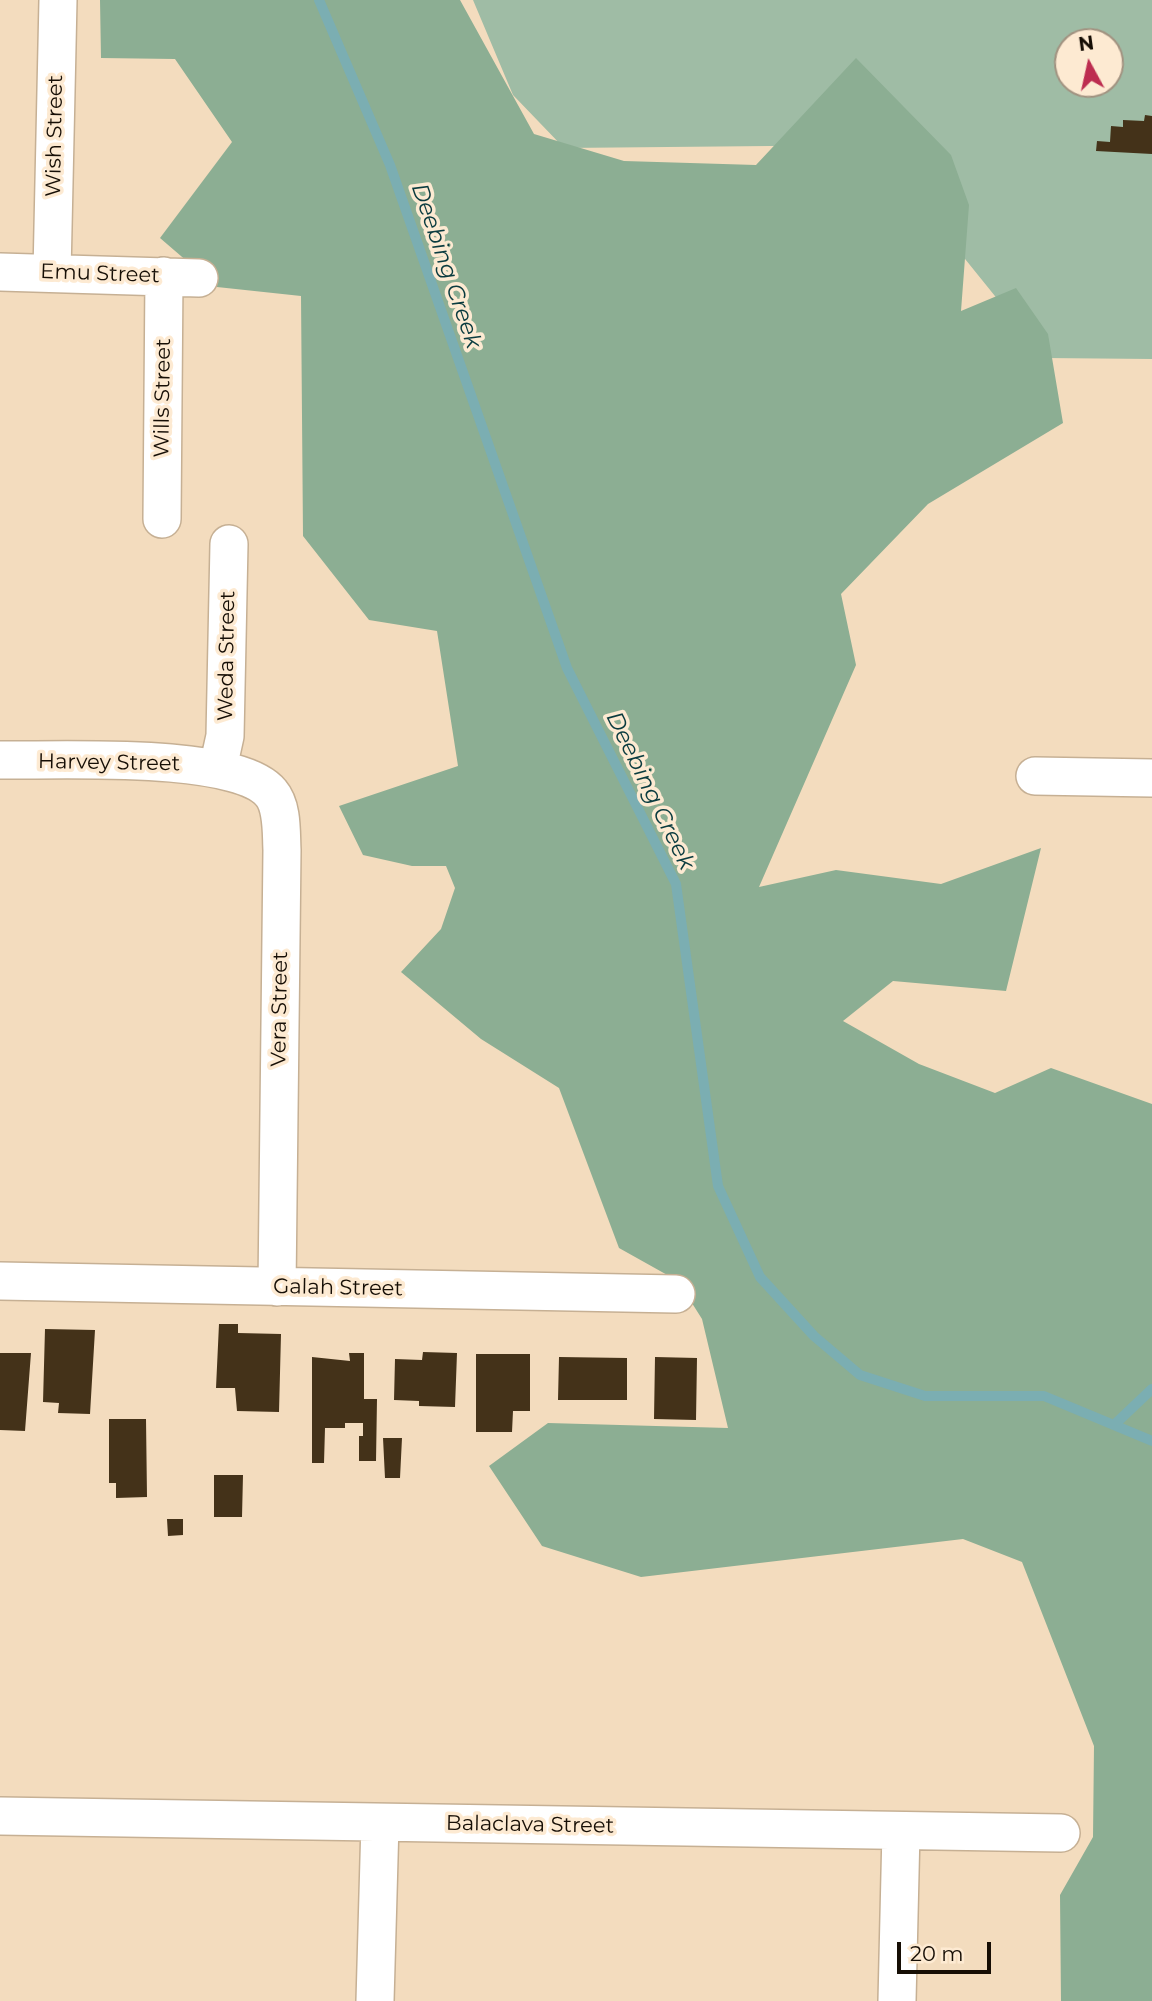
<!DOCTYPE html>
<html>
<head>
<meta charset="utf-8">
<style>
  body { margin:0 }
  #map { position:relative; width:1152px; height:2001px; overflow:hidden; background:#f3dcbe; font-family:Montserrat,sans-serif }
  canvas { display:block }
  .north { position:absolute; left:1054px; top:28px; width:70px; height:70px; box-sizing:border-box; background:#fdead2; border:2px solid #a19280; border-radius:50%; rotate:352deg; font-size:19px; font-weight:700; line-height:28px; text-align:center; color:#160e05 }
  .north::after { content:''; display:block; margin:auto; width:24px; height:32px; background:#bd2d50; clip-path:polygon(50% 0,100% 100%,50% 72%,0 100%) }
  .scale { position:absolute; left:897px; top:1942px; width:94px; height:32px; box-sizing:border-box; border:4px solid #160e05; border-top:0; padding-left:9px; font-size:21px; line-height:24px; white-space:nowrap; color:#160e05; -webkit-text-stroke:5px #fdead2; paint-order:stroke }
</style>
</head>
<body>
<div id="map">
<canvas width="1152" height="2001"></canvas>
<div class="north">N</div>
<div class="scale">20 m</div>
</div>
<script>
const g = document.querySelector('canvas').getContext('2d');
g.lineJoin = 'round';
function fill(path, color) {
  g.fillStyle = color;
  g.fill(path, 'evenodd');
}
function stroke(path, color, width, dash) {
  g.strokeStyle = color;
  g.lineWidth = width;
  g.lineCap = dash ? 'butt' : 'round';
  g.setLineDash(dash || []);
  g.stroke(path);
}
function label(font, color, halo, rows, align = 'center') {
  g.font = font + ' Montserrat,sans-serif';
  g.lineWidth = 7;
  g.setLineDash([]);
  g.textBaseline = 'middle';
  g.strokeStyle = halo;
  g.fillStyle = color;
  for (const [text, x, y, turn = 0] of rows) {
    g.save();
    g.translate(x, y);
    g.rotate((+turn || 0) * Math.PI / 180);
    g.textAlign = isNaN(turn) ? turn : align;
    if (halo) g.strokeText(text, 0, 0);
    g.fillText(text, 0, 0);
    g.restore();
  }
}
const green = new Path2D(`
  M473 0H1152V359L1045 358 873 145 564 148 513 95ZM1068 42H1110V84H1068Z`);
const forest = new Path2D(`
  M100 0H460L534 134 624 161 756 165 856 58 951 155 969 205 961 311 1016 288 1048 334 1063 423 928 504 841 594 856 665 759 887 836 870 941 884 1041 848 1006 991 893 981 843 1021 919 1064 995 1093 1051 1068 1152 1104V2001H1061L1060 1895 1093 1837 1094 1746 1022 1562 963 1539 641 1577 542 1546 489 1466 548 1423 728 1428 702 1319 678 1281 619 1248 559 1088 481 1039 401 972 441 929 455 888 446 866H412L363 855 339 806 458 766 437 631 369 620 303 536 301 296 217 287 160 238 232 142 175 59 101 58Z`);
const stream = new Path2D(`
  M319 0 390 165 567 668 676 884 718 1186 760 1277 814 1336 860 1375 925 1396H1044L1152 1441
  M1114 1425 1152 1389`);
const building = new Path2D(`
  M1145 115 1152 116V154L1096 151 1097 141 1110 142 1111 126 1123 127V120L1144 121Z
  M219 1324H238V1333L281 1334 279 1412 237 1411 235 1388H216Z
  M45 1329 95 1330 90 1414 58 1413 59 1403 43 1402Z
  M423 1352 457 1353 455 1407 419 1406V1401L394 1400 395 1359 422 1360Z
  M0 1353H31L25 1431 0 1430Z
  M349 1353H364V1399H377L376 1461H359V1436H363V1423H345V1428H325L324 1463H312V1357L350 1361Z
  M476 1354H530V1411H513L512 1432H476Z
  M559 1357 627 1358V1400H558Z
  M655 1357 697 1358 696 1420 654 1419Z
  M109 1419H146L147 1497 116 1498V1483H109Z
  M383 1438H402L400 1478H385Z
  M214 1475H243L242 1517H214Z
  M167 1519H183V1535L168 1536Z`);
const minor = new Path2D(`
  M0 272 199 278
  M52 273 58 0
  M162 519 164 276
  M0 760C55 761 237 751 271 793 283 807 281 833 282 850L277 1287
  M218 768 225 736 229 544
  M1035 776 1152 778
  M0 1281 676 1294
  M0 1816 1061 1833
  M375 2001 380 1823
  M897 2001 901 1831`);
const streetNames = [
  ["Wish Street",55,136,-89],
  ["Emu Street",100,274,2],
  ["Wills Street",163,398,-89],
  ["Weda Street",227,656,-89],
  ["Harvey Street",109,763,1],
  ["Vera Street",280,1009,-89],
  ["Galah Street",338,1288,1],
  ["Balaclava Street",530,1825,1]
];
const waterNames = [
  ["Deebing Creek",446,266,71],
  ["Deebing Creek",650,791,64]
];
fill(green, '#9fbca5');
fill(forest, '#8cae93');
stroke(stream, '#7baeb2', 10);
fill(building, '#443219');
stroke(minor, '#c6b094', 40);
stroke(minor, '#fff', 37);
label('21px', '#160e05', '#fdead2', streetNames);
label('italic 23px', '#0a3b3f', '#fdead2', waterNames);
</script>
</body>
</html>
